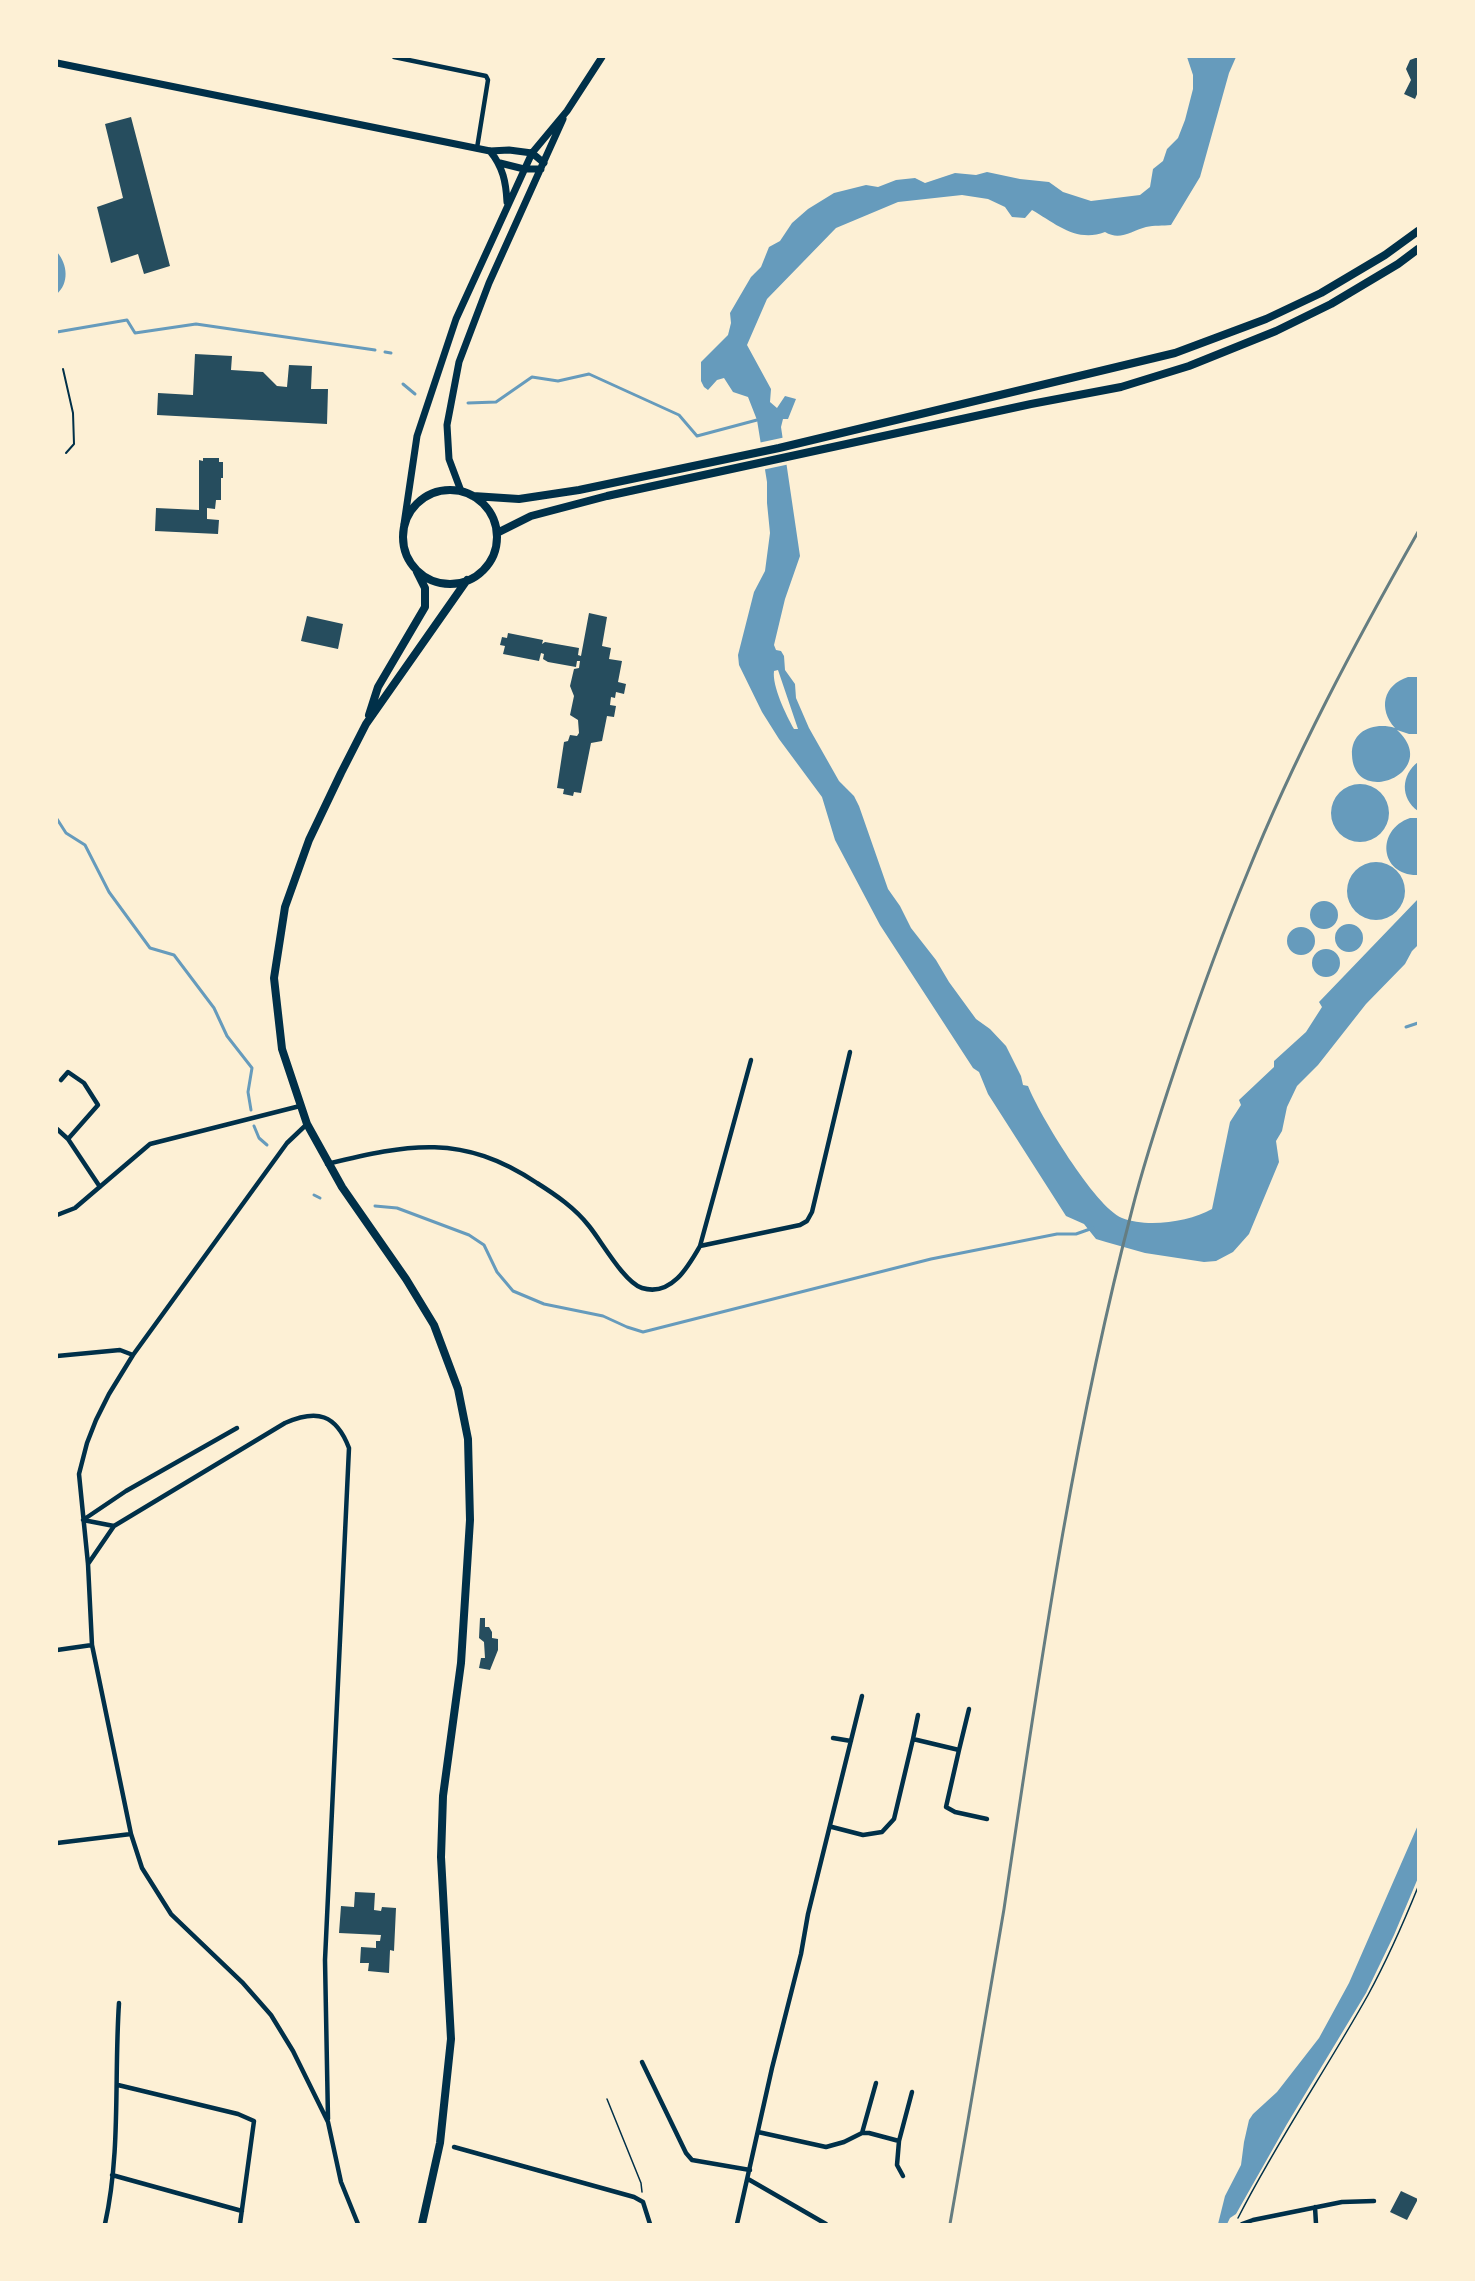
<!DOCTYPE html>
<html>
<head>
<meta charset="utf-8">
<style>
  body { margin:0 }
  #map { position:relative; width:1475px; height:2281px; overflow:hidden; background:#fdf0d5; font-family:Literata,serif }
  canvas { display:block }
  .frame { position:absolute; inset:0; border:58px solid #fdf0d5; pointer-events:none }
</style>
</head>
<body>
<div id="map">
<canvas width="1475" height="2281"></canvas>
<div class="frame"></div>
</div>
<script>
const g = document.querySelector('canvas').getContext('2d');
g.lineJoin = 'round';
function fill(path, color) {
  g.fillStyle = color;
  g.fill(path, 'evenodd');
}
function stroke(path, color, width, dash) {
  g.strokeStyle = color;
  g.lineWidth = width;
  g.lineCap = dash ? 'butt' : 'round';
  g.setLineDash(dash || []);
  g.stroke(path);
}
const water = new Path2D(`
  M1187 57H1236L1229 73 1200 177 1171 225C1163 226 1154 225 1146 227 1131 231 1120 241 1105 232 1077 243 1056 224 1032 210L1025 218 1012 217 1005 207 988 199 962 195 898 202 836 228 767 299 747 345 771 389 770 402 777 408 785 396 796 399 788 419H783L781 427 800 556 785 599 774 645 776 650 781 651 784 656 785 670 795 684 796 698 809 728 839 781 854 796 859 806 888 889 900 906 911 928 936 960 949 982 976 1019 990 1029 1006 1046 1021 1076 1023 1085 1028 1086C1039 1114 1095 1207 1122 1218 1147 1228 1189 1222 1212 1209L1230 1122 1241 1105 1239 1100 1274 1067V1061L1306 1032 1322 1007 1319 1002 1418 899V945L1412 951 1405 964 1366 1004 1318 1065 1297 1086 1287 1107 1282 1131 1276 1141 1279 1162 1249 1234 1233 1252 1216 1261 1204 1262 1145 1253 1106 1242 1096 1239 1084 1224 1066 1216 988 1094 979 1072 973 1068 880 925 835 840 822 797 779 739 762 712 739 665 738 655 754 592 765 571 770 533 767 503V482L757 420 748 397 733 392 724 378 717 380 708 390 704 387 701 381V362L728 335 731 323 730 313 751 277 761 267 769 247 780 241 792 223 808 209 834 193 866 185 878 187 896 180 915 178 925 183 955 173 976 175 987 172 1020 179 1049 182 1063 192 1091 201 1140 195 1150 187 1153 169 1163 161 1167 149 1178 138 1185 120 1193 89V75ZM778 670 798 729H794C786 715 772 686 774 671Z
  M57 252C68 265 69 283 57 294Z
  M1408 677H1418V734H1409L1397 730C1443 772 1354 809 1352 755 1351 730 1375 722 1395 728 1378 709 1383 685 1408 677Z
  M1418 762V811C1400 798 1401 775 1418 762Z
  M1331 813a29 29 0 1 1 58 0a29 29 0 1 1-58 0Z
  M1410 818H1418V875C1380 876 1375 830 1410 818Z
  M1347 891a29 29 0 1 1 58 0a29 29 0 1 1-58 0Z
  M1310 915a14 14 0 1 1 28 0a14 14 0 1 1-28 0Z
  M1335 938a14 14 0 1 1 28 0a14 14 0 1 1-28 0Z
  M1287 941a14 14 0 1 1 28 0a14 14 0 1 1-28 0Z
  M1312 963a14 14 0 1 1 28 0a14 14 0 1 1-28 0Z
  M1418 1825V1878L1394 1935 1366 1993 1287 2124 1236 2214 1230 2218 1227 2224H1218L1225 2196 1241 2165 1244 2142 1249 2120 1253 2114 1277 2092 1319 2038 1349 1983Z`);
const pier = new Path2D(`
  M786 437 790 464 762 470 758 443Z`);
const stream = new Path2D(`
  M57 332 127 320 135 333 196 324 375 350
  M385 352 391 353
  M403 384 415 394
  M468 403 496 402 532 377 558 381 589 374 679 415 697 436 757 420
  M57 819 66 833 85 845 109 892 150 948 174 955 214 1008 227 1036 252 1068 248 1092 251 1110
  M1406 1027 1418 1023
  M254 1126 259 1138 267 1145
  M314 1195 320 1198
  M375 1206 397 1208 469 1235 484 1245 497 1272 513 1291 544 1304 603 1316 627 1327 643 1332 931 1259 1057 1234H1076L1093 1228`);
const building = new Path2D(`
  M1418 57V92L1415 99 1404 94 1411 80 1406 69 1410 60Z
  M131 117 170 266 144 274 138 254 111 263 97 207 123 198 105 124Z
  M195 354 232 356 231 370 263 372 277 386 287 387 289 365 312 366 311 389H328L327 424 157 415 158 393 193 395Z
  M203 458H219V462H223V478H221V500H216L215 509 207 508V519L219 520 218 534 155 531 156 508 199 510V460L203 461Z
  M589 613 607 617 602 646 611 648 609 659 622 661 618 682 626 684 624 694 616 692 615 698 611 697 610 705 616 706 614 717 607 716 602 741 591 743 581 793 574 792 573 796 563 794 564 789 557 788 564 742 568 741 570 735 577 736 579 733 578 720 570 715 574 696 570 686 574 669 579 668 580 661H577L576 667 548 662 543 659 544 654 541 653 539 661 503 654 505 646 500 645 502 637 507 638 508 633 543 640 542 644 545 642 579 648 578 655 581 656Z
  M307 616 343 624 338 649 301 641Z
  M480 1618H485V1627H489L492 1632V1638L498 1639V1650L490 1670 479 1668 481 1658H485L484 1642 479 1638Z
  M355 1892 375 1893 374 1910 381 1911 382 1907 396 1908 394 1951 390 1950 389 1973 368 1971 369 1963H360L361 1947 376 1948V1941H380L381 1935 339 1933 341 1906 354 1907Z
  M1401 2191 1418 2199 1407 2220 1390 2212Z`);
const path = new Path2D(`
  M607 2099 641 2183 642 2192
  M1238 2218C1277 2141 1326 2070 1368 1995 1387 1960 1403 1924 1418 1887`);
const service = new Path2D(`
  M63 369 73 413 74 444 66 453`);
const minor = new Path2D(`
  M394 57 486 76 488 80 477 148
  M61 1080 68 1072 84 1083 98 1105 68 1139
  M307 1124 287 1143 133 1355 109 1394 96 1420 87 1443 79 1474 88 1564 92 1645 131 1834 142 1868 171 1914 242 1982 271 2015 293 2051 328 2122 341 2182 358 2224
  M57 1129 68 1139 100 1187
  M327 1164C409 1144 462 1133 537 1183 556 1195 575 1208 589 1226 602 1242 624 1282 642 1288 671 1297 688 1267 700 1246L800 1225 807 1221 812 1212 850 1052
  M57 1215 75 1208 150 1144 300 1106
  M700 1246 751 1060
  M57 1356 120 1350 133 1355
  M83 1520 114 1526 285 1423C317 1409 336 1414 349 1448L325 1960 328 2119
  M83 1520 126 1491 237 1428
  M88 1564 114 1526
  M57 1650 92 1645
  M833 1738 851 1741
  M913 1739 918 1715
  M959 1750 946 1807 955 1812 987 1819
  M832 1827 863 1835 882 1832 894 1819 913 1739 959 1750 969 1709
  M57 1843 131 1834
  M642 2062 686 2153 692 2160 750 2170
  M118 2085 238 2114 254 2121 240 2224
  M758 2132 826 2147 844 2142 862 2133H869L899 2141 912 2092
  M862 2133 876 2083
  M899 2141 897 2165 903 2176
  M454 2147 634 2197 643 2202 650 2224
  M112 2175 242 2211
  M748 2179 826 2224
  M1315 2207 1316 2224
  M105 2224C121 2152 114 2077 119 2003
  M737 2224 772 2068 801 1954 808 1914 862 1696
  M1242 2224 1253 2220 1342 2202 1374 2201`);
const secondary = new Path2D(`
  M57 63 490 151 509 150 532 153 544 163
  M490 151C503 167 506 182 507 202
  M500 163 524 169H541
  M461 491 449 459 447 425 459 362 489 283 563 119
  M404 524 417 436 456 319 532 153 567 111 602 57`);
const trunk = new Path2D(`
  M403 537a47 47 0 1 1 94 0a47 47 0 1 1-94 0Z
  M473 496 519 499 579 490 779 448 1175 353 1266 319 1321 293 1385 255 1418 231
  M497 533 531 516 607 496 1031 404 1121 387 1189 366 1276 331 1331 304 1398 264 1418 249
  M369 715 378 687 425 607V588L417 572
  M422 2224 440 2143 451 2039 441 1857 443 1796 461 1663 470 1520 468 1439 458 1389 434 1325 406 1279 342 1187 307 1124 282 1049 274 978 285 907 309 840 341 773 366 724 467 580`);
const rail = new Path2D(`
  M950 2224C968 2119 987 2014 1004 1909 1039 1674 1072 1439 1132 1210 1145 1158 1162 1108 1179 1057 1200 995 1222 934 1247 874 1294 757 1356 641 1418 532`);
fill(water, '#669bbc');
fill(pier, '#fdf0d5');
stroke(stream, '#669bbc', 3);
fill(building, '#264d5e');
stroke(path, '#003049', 1.5);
stroke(service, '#003049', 2);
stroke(minor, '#003049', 4.5);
stroke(secondary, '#003049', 7);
stroke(trunk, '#003049', 8);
stroke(rail, '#657d81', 3);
</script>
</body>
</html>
